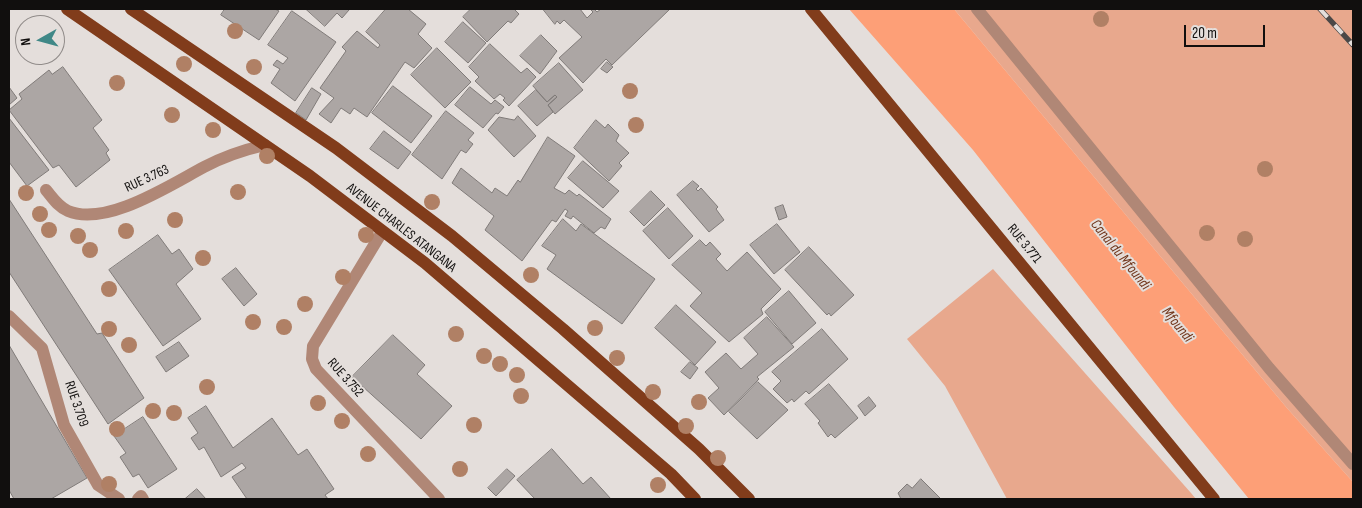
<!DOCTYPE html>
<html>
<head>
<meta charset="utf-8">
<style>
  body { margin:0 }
  #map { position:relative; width:1362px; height:508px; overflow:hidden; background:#e4dedb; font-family:"Sofia Sans Condensed",sans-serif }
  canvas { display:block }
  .frame { position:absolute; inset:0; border:10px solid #110f0e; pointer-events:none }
  .north { position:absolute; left:15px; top:15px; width:50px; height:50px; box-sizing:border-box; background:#e4dedb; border:1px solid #908b89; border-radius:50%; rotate:263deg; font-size:14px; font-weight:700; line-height:20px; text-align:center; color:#110f0e }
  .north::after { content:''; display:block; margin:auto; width:18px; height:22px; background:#408887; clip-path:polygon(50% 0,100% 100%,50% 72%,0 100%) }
  .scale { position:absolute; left:1184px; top:25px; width:81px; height:22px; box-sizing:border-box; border:2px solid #110f0e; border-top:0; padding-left:6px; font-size:15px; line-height:18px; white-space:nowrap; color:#110f0e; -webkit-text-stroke:4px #e4dedb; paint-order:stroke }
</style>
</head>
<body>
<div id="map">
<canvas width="1362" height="508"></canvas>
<div class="frame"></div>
<div class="north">N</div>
<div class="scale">20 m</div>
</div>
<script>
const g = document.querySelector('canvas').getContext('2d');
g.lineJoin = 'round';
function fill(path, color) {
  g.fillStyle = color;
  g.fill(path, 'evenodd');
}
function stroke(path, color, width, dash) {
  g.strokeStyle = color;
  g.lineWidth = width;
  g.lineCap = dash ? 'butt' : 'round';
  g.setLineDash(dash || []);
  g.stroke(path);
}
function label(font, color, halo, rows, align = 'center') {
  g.font = font + ' "Sofia Sans Condensed",sans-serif';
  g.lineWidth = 4;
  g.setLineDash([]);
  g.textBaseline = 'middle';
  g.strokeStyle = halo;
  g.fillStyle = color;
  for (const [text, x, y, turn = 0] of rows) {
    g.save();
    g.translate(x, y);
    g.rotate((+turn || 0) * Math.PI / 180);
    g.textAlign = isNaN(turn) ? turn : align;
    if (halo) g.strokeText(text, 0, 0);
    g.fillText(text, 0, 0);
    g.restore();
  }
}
const green = new Path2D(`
  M954 9H1353V482L1287 408Z
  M993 269 1191 493 1196 499H1007L945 386 907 339Z`);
const water = new Path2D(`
  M849 9H954L1287 408 1353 482V499H1249L1174 407 973 150Z`);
const building = new Path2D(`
  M225 9H275L279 11 259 40 221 15Z
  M306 9H346L349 10 342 18 337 13 325 26Z
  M386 9H408L426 24 418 34 432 48 414 68 405 62 367 117 354 108 350 114 341 108 331 123 319 114 334 98 320 88 346 51 342 47 357 31 378 48 380 45 366 32Z
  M471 9H514L519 14 511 23 508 21 487 42 463 17Z
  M543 9H580L587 18 593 12 590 9H596L595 10 597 12 601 9H670L612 65 606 59 583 83 559 58 582 37 564 20 560 24 557 21 555 24Z
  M292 11 336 42 295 101 271 83 280 69 273 65 277 60 283 64 288 58 268 45Z
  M463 22 486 43 468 63 445 42Z
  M541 35 557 51 540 74 520 56Z
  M490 44 521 73 527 68 536 77 509 106 503 100 505 98 500 94 494 99 475 81 479 77 469 67Z
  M437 48 471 82 445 108 411 75Z
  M607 62 613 67 607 73 601 69Z
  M559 63 583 90 555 114 548 105 557 97 555 95 547 102 533 86Z
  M63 67 102 120 93 128 109 150 106 153 110 160 76 187 59 165 53 168 9 110 22 99 19 94 49 70 52 74Z
  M393 86 432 116 411 143 372 113Z
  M9 87 17 98 9 105Z
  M470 87 491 104 495 100 504 107 498 114 496 113 483 128 455 105Z
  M312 88 321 94 306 120 296 113Z
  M536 90 547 102 555 95 557 97 548 105 553 112 537 126 518 106Z
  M446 111 474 133 468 140 473 144 466 153 461 150 442 179 412 155Z
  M518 116 536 136 514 157 488 130 499 117 514 120Z
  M9 118 49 170 27 186 9 162Z
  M596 120 605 128 608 124 619 135 616 141 629 153 619 163 622 166 609 181 574 148Z
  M384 131 411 152 398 169 370 149Z
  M548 137 575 156 554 188 565 194 569 190 577 196 579 194 611 219 605 229 601 227 594 233 573 216 571 219 565 216 568 211 565 209 556 222 552 220 522 261 485 230 494 216 452 183 461 168 492 193 495 188 507 196 518 180 520 182Z
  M583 161 619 191 603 208 568 178Z
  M693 181 699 186 696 189 698 191 701 188 718 207 716 209 724 220 709 232 677 195Z
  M651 191 665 205 644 226 630 212Z
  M9 199 97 334 102 333 144 398 108 424 9 272Z
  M783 205 787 217 779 220 775 208Z
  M668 208 693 236 669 259 643 231Z
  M563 219 576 231 581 224 655 279 622 324 547 269 556 255 542 246Z
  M777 224 800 252 774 274 750 245Z
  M158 235 172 254 179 249 193 269 176 284 201 319 163 346 109 270Z
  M700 240 706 246 710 242 721 254 716 259 727 271 747 252 781 289 761 309 763 314 729 342 690 306 702 293 672 265Z
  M809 247 854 295 831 316 829 313 827 315 785 270Z
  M236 268 257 294 244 306 222 279Z
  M789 291 816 323 792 344 765 312Z
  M676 305 716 342 695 365 655 328Z
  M767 317 794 347 757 377 759 379 724 415 708 398 719 388 705 372 726 353 741 369 758 354 744 338Z
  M822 329 848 359 809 394 806 391 794 402 792 399 787 403 773 389 781 381 772 372Z
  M393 335 425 365 417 374 452 406 421 439 352 377Z
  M179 342 189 356 166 372 156 357Z
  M9 345 87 478 51 499H14L9 490Z
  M690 362 698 368 690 379 681 372Z
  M758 382 788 410 757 439 729 412Z
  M829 384 858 418 835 438 831 434 828 437 818 423 820 421 805 404Z
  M869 397 876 406 865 416 858 406Z
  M206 406 233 448 272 418 298 455 307 449 334 489 325 495 328 499H247L232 477 246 468 242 463 221 477 204 447 199 450 191 438 198 433 188 418Z
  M143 417 177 469 148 488 139 474 133 477 120 457 126 453 114 436Z
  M552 449 583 484 591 477 611 499H535L517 480Z
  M507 469 515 476 496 496 488 488Z
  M921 479 941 499H901L898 493 907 484 912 488Z
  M197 489 206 499H185Z`);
const minor = new Path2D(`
  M977 9 1269 368 1353 464
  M46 190C52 197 58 207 68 211 106 227 170 185 204 167 223 157 243 150 265 145
  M382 232 313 346 312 359 316 369 439 499
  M9 316 42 348 64 425 98 485 119 499
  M138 499 141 496 143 499`);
const major = new Path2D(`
  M67 9 310 176 425 263 671 474 695 499
  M131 9 336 148 452 236 563 329 699 449 749 499
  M811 9 1214 499`);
const rail = new Path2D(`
  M1320 9 1353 45`);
const trees = [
  [1101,19],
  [235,31],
  [184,64],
  [254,67],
  [117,83],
  [630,91],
  [172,115],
  [636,125],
  [213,130],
  [267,156],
  [1265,169],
  [238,192],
  [26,193],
  [432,202],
  [40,214],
  [175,220],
  [49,230],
  [126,231],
  [1207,233],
  [366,235],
  [78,236],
  [1245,239],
  [90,250],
  [203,258],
  [531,275],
  [343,277],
  [109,289],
  [305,304],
  [253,322],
  [284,327],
  [595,328],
  [109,329],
  [456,334],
  [129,345],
  [484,356],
  [617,358],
  [500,364],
  [517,375],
  [207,387],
  [653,392],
  [521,396],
  [699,402],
  [318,403],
  [153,411],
  [174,413],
  [342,421],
  [474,425],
  [686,426],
  [117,429],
  [368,454],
  [718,458],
  [460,469],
  [109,484],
  [658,485]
];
const streetNames = [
  ["RUE 3.763",147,179,-25],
  ["AVENUE CHARLES ATANGANA",401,228,38],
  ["RUE 3.771",1024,244,51],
  ["RUE 3.752",345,378,48],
  ["RUE 3.709",76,404,71]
];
const waterNames = [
  ["Canal du Mfoundi",1120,255,51],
  ["Mfoundi",1177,325,51]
];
fill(green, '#e8a88d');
fill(water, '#fd9f77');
fill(building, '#aca6a4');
stroke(building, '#807b79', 1);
stroke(minor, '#b08776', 12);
stroke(major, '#813c1b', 12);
stroke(rail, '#4b4847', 5.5);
stroke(rail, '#e4dedb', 4, [11]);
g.fillStyle = '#b08065';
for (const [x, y] of trees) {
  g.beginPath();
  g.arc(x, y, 8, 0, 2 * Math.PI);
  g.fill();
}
label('14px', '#110f0e', '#e4dedb', streetNames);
label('italic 15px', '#70351a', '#e4dedb', waterNames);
</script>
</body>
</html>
